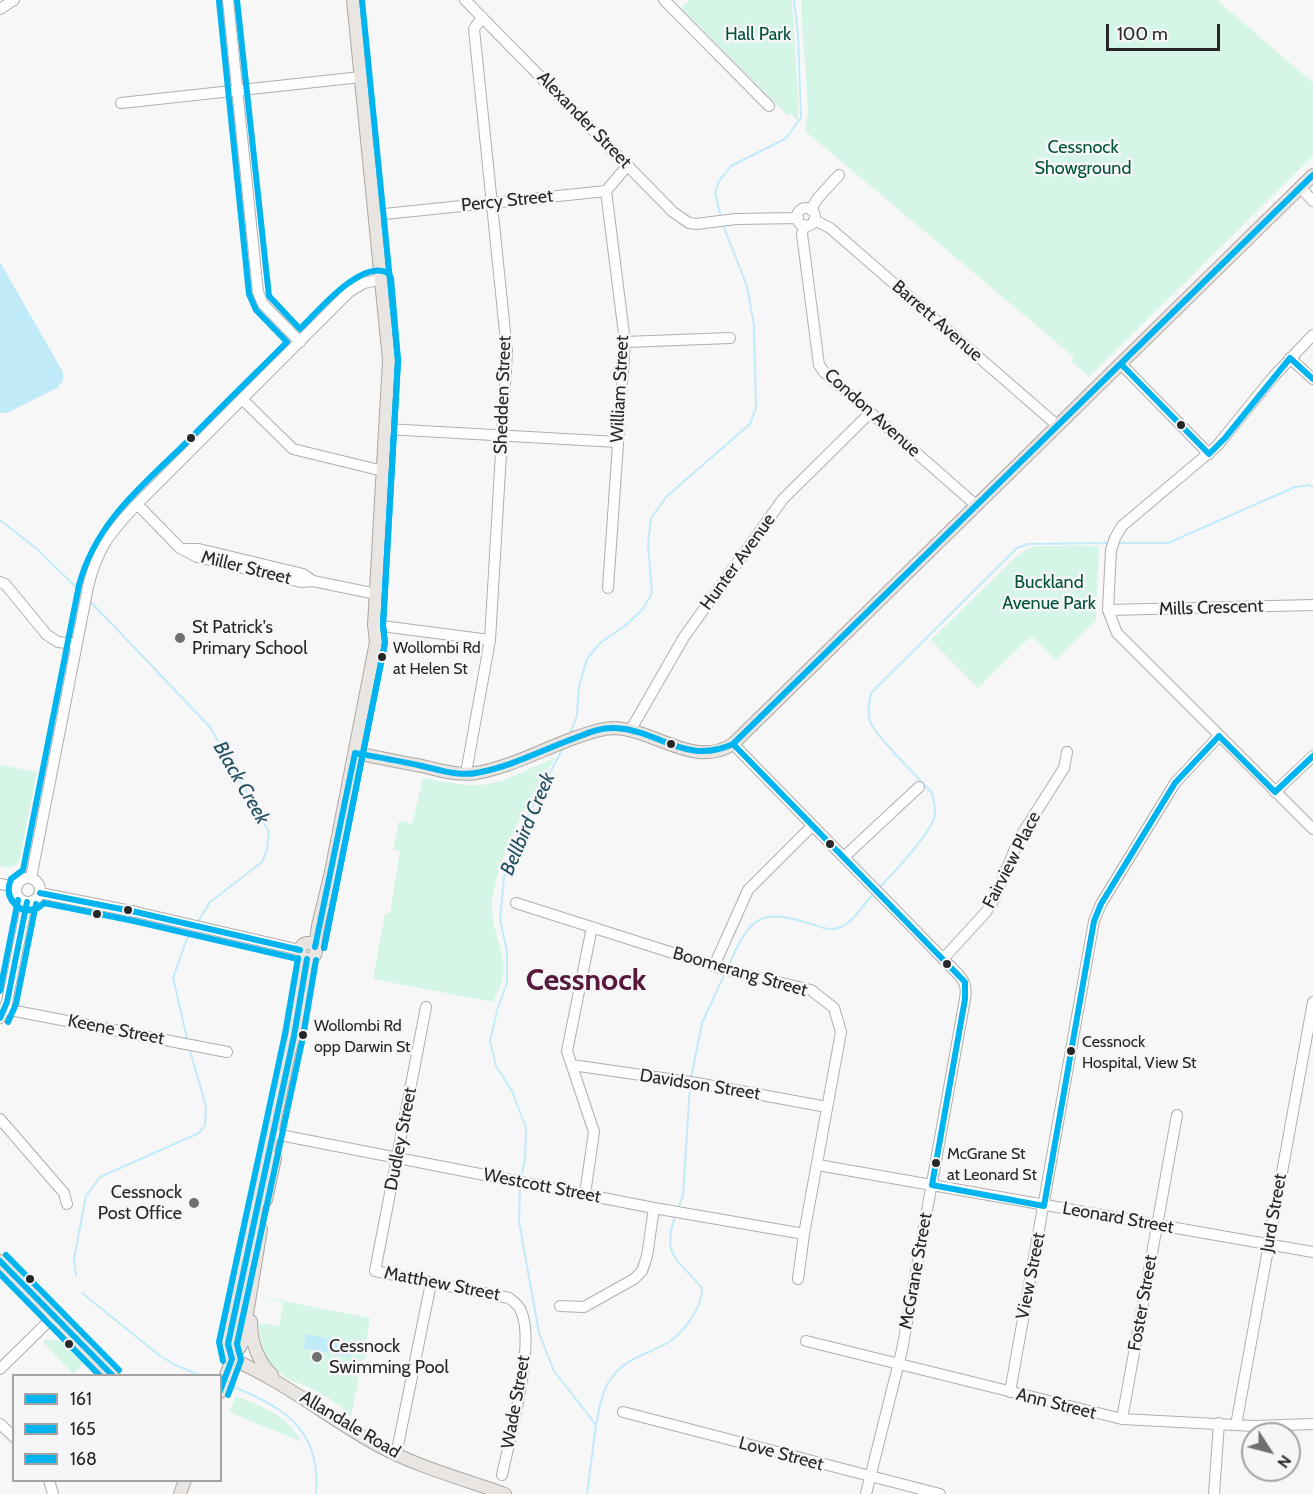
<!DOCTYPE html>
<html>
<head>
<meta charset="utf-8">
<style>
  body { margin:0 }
  #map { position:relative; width:1313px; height:1494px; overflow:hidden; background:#f7f7f7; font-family:Cabin,sans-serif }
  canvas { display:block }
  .legend { position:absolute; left:12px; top:1374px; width:210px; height:108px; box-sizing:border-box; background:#f6f6f8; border:2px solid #a3a3a4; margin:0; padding:8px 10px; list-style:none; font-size:18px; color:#272727 }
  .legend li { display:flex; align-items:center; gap:12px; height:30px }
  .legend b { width:30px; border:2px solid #a3a3a4 }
  .north { position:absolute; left:1241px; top:1422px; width:60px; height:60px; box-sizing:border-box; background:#f6f6f8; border:2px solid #a3a3a4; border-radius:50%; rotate:126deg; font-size:16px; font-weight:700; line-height:24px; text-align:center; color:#272727 }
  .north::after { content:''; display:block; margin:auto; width:21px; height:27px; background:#707070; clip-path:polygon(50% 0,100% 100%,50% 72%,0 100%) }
  .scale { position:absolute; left:1106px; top:24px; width:114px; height:27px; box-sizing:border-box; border:3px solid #272727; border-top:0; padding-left:8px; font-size:18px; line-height:21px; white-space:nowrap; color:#272727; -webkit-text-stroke:4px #f6f6f8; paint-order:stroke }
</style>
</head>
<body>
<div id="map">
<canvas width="1313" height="1494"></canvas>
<ul class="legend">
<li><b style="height:8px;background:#00b5ef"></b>161</li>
<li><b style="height:8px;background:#00b5ef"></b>165</li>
<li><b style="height:8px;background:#00b5ef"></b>168</li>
</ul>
<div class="north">N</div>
<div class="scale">100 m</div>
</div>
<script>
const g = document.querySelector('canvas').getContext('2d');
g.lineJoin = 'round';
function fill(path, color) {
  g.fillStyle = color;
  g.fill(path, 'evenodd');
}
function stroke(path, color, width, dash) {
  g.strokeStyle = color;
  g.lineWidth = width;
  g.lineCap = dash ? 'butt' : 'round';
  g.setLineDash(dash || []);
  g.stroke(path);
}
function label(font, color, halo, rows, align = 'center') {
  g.font = font + ' Cabin,sans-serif';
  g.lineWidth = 5;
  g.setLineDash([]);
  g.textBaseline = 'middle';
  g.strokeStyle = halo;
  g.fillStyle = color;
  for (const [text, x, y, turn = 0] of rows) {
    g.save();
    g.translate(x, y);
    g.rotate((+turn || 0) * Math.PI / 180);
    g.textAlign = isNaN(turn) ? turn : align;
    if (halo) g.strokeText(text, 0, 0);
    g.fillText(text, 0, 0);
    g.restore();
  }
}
const green = new Path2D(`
  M689 0H792L798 95V121L791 114 788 116 681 8Z
  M802 0H1217L1313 83V156L1089 377 1071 361 1074 357 805 131 808 113 801 5Z
  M1034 546H1099L1096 619 1056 660 1031 636 978 688 931 640 1020 553Z
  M556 757C531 793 492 866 492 909 492 932 509 958 502 981 500 988 496 995 493 1002L373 979 385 913H390L400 851 393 849 399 821 412 824 423 778C442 781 461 786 480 785 505 783 532 767 556 757Z
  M0 765 37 772 19 863 11 868 0 866Z
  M258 1296 370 1318 365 1348 367 1354 361 1365 351 1418C341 1405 328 1397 314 1390 299 1382 285 1380 273 1367 263 1356 260 1336 258 1323L279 1326 284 1303Z
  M45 1340H62L84 1363 73 1374 43 1342Z
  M236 1396C265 1408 285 1414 302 1442L229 1412Z`);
const water = new Path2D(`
  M0 262 63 372V380L57 388 7 413H0Z
  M306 1334 352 1344 349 1357 303 1348Z`);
const stream = new Path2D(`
  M721 217 715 193 719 181 731 166 785 139 801 118 798 34 794 0
  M0 520 38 550 83 594
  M1118 543H1168L1295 487 1309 485 1313 487
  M89 600 210 727 269 832 267 850 262 862 210 902 197 923
  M569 736 577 716 579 686 587 659 600 643 626 625 643 609 652 593 648 544 651 518 667 496 750 424 756 408 754 325 747 286 723 225
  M879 888C895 871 923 842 933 821 937 812 934 803 932 793 920 779 874 735 870 721 867 712 869 702 871 693L1017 548 1028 544 1109 543
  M728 967C750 916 760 907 814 925 823 928 832 931 841 927 853 922 864 904 873 894
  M188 1042 173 978 186 941 192 930
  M691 1078 702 1023 725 973
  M521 1178 525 1159 526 1128 512 1091 496 1066 490 1041 498 1007 507 983V951L500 920 504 877 530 811 564 746
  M520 1186 519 1221 539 1333 554 1371 596 1425 587 1494
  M678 1208 683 1196 690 1086
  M76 1275 74 1259 86 1196 100 1177 199 1133 205 1125 206 1106 189 1047
  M82 1293 159 1355 175 1365 202 1376
  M226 1384C280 1405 322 1427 316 1494
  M596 1424C599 1411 601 1394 608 1383 626 1354 650 1356 673 1339 686 1328 703 1306 702 1288 679 1260 661 1257 675 1217`);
const minor = new Path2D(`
  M228 0 258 292 263 304 300 342
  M465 0 673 212 689 223 696 224 736 219 798 218
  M664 0 769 106
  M0 9 14 0
  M121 103 361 77
  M1300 187 1313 201
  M606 191 625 342 608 588
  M797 217a9 9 0 1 1 18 0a9 9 0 1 1-18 0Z
  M811 210 817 199 839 175
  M375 215 606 191 628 165
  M814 220 830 228 1058 426
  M804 225 802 234 819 365 824 372 977 506
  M1313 335 1273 377 1217 446 1122 526 1115 538 1111 550 1108 610 1117 633 1313 829
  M625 342 730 338
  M1290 358 1313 379
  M1122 365 1209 454
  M242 399 293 449 383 471
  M386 429 618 442
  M137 504 180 548 197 557 301 582 313 581 376 594
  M186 549H199L303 574 313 581
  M0 582 5 584 47 635 58 642 76 644
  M1108 610 1313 605
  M374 625 490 640
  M630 731 684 637 783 499 870 413
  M733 744 956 972C965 981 967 987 965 999L902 1350 866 1494
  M466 773 490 640 507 351 474 29 482 17
  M1275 792 1313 756
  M844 857 919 787
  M31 878 88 587C97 548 110 533 137 504L349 292 364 283 382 279
  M16 890a12 12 0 1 1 24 0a12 12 0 1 1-24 0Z
  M0 884 17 887
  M40 893 136 912 300 950
  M516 903 723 969 811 990 834 1008 841 1032 804 1234 798 1279
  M943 959 986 912 995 898 1019 839 1064 768 1067 752
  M714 966 748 890 812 826
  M426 1007 375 1271 509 1298C514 1302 519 1305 521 1311 536 1343 510 1438 502 1475
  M5 1009 227 1052
  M0 1018 7 1002 27 902
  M572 1065 697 1083 827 1107
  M0 1119 64 1193 67 1204
  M280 1135 654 1208 804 1234
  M818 1165 1313 1252
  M585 1194 594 1132 567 1051 592 927
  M560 1306 584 1307 634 1279 642 1271 647 1256 654 1208
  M806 1341 1122 1419 1254 1426 1313 1424
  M0 1369 54 1316
  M1010 1392 1094 921 1101 904 1175 783 1219 736
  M623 1412 940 1494
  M1122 1419 1177 1115
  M0 1424 14 1437
  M1236 1425 1313 1002
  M396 1455 431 1283
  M49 1480 53 1494
  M1214 1494 1219 1423`);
const major = new Path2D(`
  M355 753C377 757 399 762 422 766 439 770 458 776 476 773 509 768 547 747 580 736 591 732 603 728 615 728 655 730 695 769 733 744L1313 175
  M300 951a8 8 0 1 1 16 0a8 8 0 1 1-16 0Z
  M315 947 318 926 331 872 376 642 374 625 389 360 353 0
  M266 1200 275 1158
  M0 1261 113 1376
  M251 1321C251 1342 257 1360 272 1375
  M232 1359 228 1344 289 1053 294 1036 307 959
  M232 1359C287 1383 328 1418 379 1446 418 1467 463 1479 505 1494
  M220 1392 232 1359 242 1344 261 1229
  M180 1494 185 1480`);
const bus1 = new Path2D(`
  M1122 365 1209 454 1225 438 1290 358 1313 379
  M733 744 965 982V999L932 1185 1044 1206 1094 921 1101 904 1175 783 1219 736 1275 792 1313 756
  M355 753C377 757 400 761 422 766 440 770 458 776 476 773 511 767 542 750 575 738 588 733 601 727 615 728 660 730 685 766 733 744L1313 175
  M40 893 136 912 300 950
  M315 947 355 753
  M0 1018 7 1002 27 902
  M0 1261 113 1376
  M220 1391 232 1359 228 1344 294 1036 307 959`);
const bus2 = new Path2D(`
  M219 1 249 294 256 310 287 342C254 375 220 408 187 442 142 486 96 522 79 585L23 870 11 879C5 894 11 904 25 911L38 908 44 903 134 921 298 959
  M324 948 385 643 383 625 398 360 362 0
  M8 1022 16 1004 36 904
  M0 1274 100 1376
  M228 1395 241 1360 237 1344 303 1037 316 960`);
const bus3 = new Path2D(`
  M237 0 269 296 300 329C317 312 362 258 388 273L391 278 398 361 383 625 385 643 324 948
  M0 991 18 900
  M6 1255 119 1370
  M223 1361 219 1342 285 1034 298 958`);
const markers = [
  [1181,425,5,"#272727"],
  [191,438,5,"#272727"],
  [180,638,6,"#707070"],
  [382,657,5,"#272727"],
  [671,744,5,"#272727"],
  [830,844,5,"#272727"],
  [128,910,5,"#272727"],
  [97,914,5,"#272727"],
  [947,964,5,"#272727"],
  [303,1035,5,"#272727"],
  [1071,1051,5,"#272727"],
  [936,1163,5,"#272727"],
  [194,1203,6,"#707070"],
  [30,1279,5,"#272727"],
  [69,1344,5,"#272727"],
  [317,1357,6,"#707070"]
];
const busNames = [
  ["Wollombi Rd",393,648],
  ["at Helen St",393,669],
  ["Wollombi Rd",314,1026],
  ["opp Darwin St",314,1047],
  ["Cessnock",1082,1042],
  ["Hospital, View St",1082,1063],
  ["McGrane St",947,1154],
  ["at Leonard St",947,1175]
];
const parkNames = [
  ["Hall Park",758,35],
  ["Cessnock",1083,148],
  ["Showground",1083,169],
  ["Buckland",1049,583],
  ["Avenue Park",1049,604]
];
const streetNames = [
  ["Alexander Street",584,120,46],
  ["Percy Street",507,201,-6],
  ["Barrett Avenue",937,321,41],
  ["William Street",620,389,-87],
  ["Shedden Street",503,395,-88],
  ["Condon Avenue",872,413,42],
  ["Hunter Avenue",738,562,-54],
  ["Miller Street",246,568,14],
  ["Mills Crescent",1211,608,-2],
  ["Fairview Place",1012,860,-63],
  ["Boomerang Street",740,972,16],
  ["Keene Street",116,1030,11],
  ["Davidson Street",700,1085,9],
  ["Dudley Street",401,1139,-79],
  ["Westcott Street",542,1186,11],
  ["Jurd Street",1274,1213,-80],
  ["Leonard Street",1118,1218,10],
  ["McGrane Street",916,1271,-80],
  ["View Street",1031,1276,-79],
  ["Matthew Street",442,1284,11],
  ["Foster Street",1143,1303,-80],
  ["Wade Street",516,1402,-80],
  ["Ann Street",1056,1404,14],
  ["Allandale Road",350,1425,31],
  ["Love Street",781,1454,15]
];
const poiNames = [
  ["St Patrick's",192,628],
  ["Primary School",192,649],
  ["Cessnock",182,1193,"right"],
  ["Post Office",182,1214,"right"],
  ["Cessnock",329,1347],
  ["Swimming Pool",329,1368]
];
const waterNames = [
  ["Black Creek",241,783,60],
  ["Bellbird Creek",528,824,-67]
];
const townNames = [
  ["Cessnock",586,981]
];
fill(green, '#d5f6e6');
fill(water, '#c2ebfa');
stroke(stream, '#c2ebfa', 2);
stroke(minor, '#afafaf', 12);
stroke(major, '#aea7a1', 14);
stroke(minor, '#fefefe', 10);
stroke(major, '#e9e5e2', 12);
stroke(bus1, '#00b5ef', 6);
stroke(bus2, '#00b5ef', 6);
stroke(bus3, '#00b5ef', 6);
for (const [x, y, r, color] of markers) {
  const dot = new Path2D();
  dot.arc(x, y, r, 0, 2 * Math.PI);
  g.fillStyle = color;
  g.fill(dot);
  stroke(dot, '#f6f6f8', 2);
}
label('16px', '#272727', '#f6f6f8', busNames, 'left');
label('18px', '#005238', '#f6f6f8', parkNames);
label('18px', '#272727', '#f6f6f8', streetNames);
label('18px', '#272727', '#f6f6f8', poiNames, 'left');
label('italic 20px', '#22505f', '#f6f6f8', waterNames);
label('bold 30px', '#56183b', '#f6f6f8', townNames);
</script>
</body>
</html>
